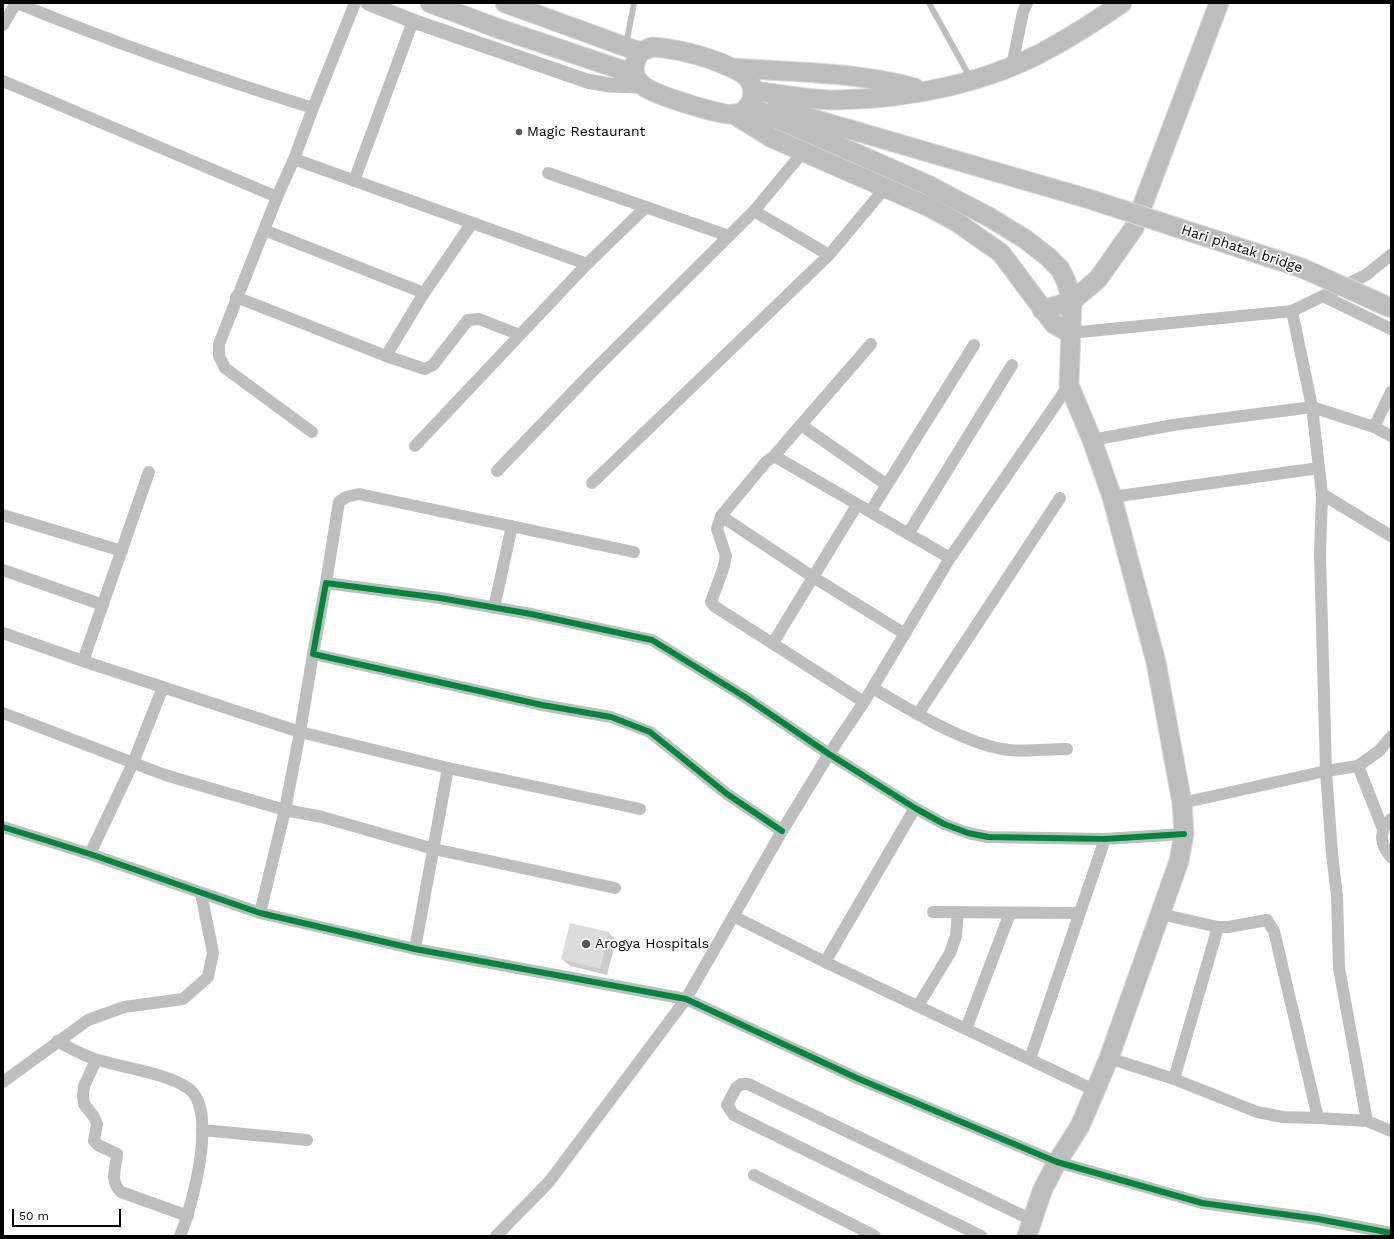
<!DOCTYPE html>
<html>
<head>
<meta charset="utf-8">
<style>
  body { margin:0 }
  #map { position:relative; width:1394px; height:1239px; overflow:hidden; background:#fff; font-family:"Work Sans",sans-serif }
  canvas { display:block }
  .frame { position:absolute; inset:0; border:4px solid #000; pointer-events:none }
  .scale { position:absolute; left:12px; top:1209px; width:109px; height:18px; box-sizing:border-box; border:2px solid #000; border-top:0; padding-left:5px; font-size:12px; line-height:14px; white-space:nowrap; color:#000; -webkit-text-stroke:3px #fff; paint-order:stroke }
</style>
</head>
<body>
<div id="map">
<canvas width="1394" height="1239"></canvas>
<div class="frame"></div>
<div class="scale">50 m</div>
</div>
<script>
const g = document.querySelector('canvas').getContext('2d');
g.lineJoin = 'round';
function fill(path, color) {
  g.fillStyle = color;
  g.fill(path, 'evenodd');
}
function stroke(path, color, width, dash) {
  g.strokeStyle = color;
  g.lineWidth = width;
  g.lineCap = dash ? 'butt' : 'round';
  g.setLineDash(dash || []);
  g.stroke(path);
}
function label(font, color, halo, rows, align = 'center') {
  g.font = font + ' "Work Sans",sans-serif';
  g.lineWidth = 3.5;
  g.setLineDash([]);
  g.textBaseline = 'middle';
  g.strokeStyle = halo;
  g.fillStyle = color;
  for (const [text, x, y, turn = 0] of rows) {
    g.save();
    g.translate(x, y);
    g.rotate((+turn || 0) * Math.PI / 180);
    g.textAlign = isNaN(turn) ? turn : align;
    if (halo) g.strokeText(text, 0, 0);
    g.fillText(text, 0, 0);
    g.restore();
  }
}
const shadow = new Path2D(`
  M609 933 616 940 607 975 570 966 562 959Z`);
const building = new Path2D(`
  M570 923 609 932 600 969 561 959Z`);
const service = new Path2D(`
  M929 3 971 79
  M626 45 634 3`);
const minor = new Path2D(`
  M17 3C114 43 213 77 313 108L355 3
  M3 25 16 3
  M1012 66 1023 12 1027 3
  M3 81 277 197 294 159 313 108
  M294 159 587 264
  M548 173 729 236
  M354 181 413 21
  M277 197 219 344V356L225 368 312 432
  M754 211 829 255
  M264 230 424 293 386 356
  M424 293 472 223
  M1323 296 1391 329
  M236 297 386 356 425 369 433 365 468 320 479 319 520 335
  M1292 311 1366 275 1391 255
  M1070 333 1292 311 1312 407 1322 494 1320 554 1326 771 1358 766 1379 751 1391 737
  M801 425 887 485
  M1374 427 1391 392
  M1092 440 1173 425 1312 407 1374 427 1391 436
  M415 446 587 264 646 207
  M774 456 871 344
  M497 471 592 372 754 211 803 152
  M592 483 829 255 885 188
  M1322 494 1391 536
  M1112 497 1319 468
  M870 512 974 345
  M3 515 122 551
  M721 516 813 577 905 634
  M908 534 1012 365
  M3 570 103 605
  M326 583 339 502 346 497 359 494 634 552
  M494 608 512 526
  M3 633 83 661 300 732 448 768 640 809
  M773 643 857 505
  M83 661 149 472
  M873 688C908 709 968 746 1009 750 1028 752 1048 749 1067 749
  M864 702 714 606 711 602 723 569 726 556 717 529 721 516 766 462 774 456 950 558
  M3 713 165 775 285 810 322 817 434 849 615 888
  M918 714 1060 498
  M1358 766 1383 829
  M1391 819C1378 832 1380 844 1391 857
  M3 827 90 854 260 913 415 949 686 999 859 1079 1057 1162 1202 1203 1318 1219 1391 1233
  M782 831 727 794 650 732 611 717 542 705 313 654 326 583 440 598 531 614 652 640 745 697 829 754 915 808 944 824 968 833 988 837 1105 839 1184 834
  M90 854 133 763 163 687
  M933 912 1079 913
  M260 913 285 810 300 732 313 654
  M1160 914 1218 927H1228L1267 920 1274 931 1318 1118 1367 1121 1339 968 1337 896 1332 854 1326 771 1182 803
  M733 916 825 962 1096 1091
  M415 949 448 768
  M825 962 915 808
  M918 1006 950 953 956 936 958 912
  M966 1029 1010 913
  M57 1041C70 1048 84 1056 98 1060 125 1068 166 1073 188 1088 219 1109 192 1207 180 1236
  M1109 1058 1174 1079 1257 1112 1283 1117 1318 1118
  M1030 1059 1105 839
  M96 1060 84 1086 83 1096 84 1104 94 1117 97 1124 94 1141 98 1145 117 1154C116 1169 109 1180 121 1192L188 1216
  M1174 1079 1218 927
  M3 1082 88 1020 124 1007 183 999 208 977 213 953 201 893
  M1367 1121 1391 1131
  M202 1130 307 1140
  M754 1175 875 1236
  M496 1236 549 1182 686 999 782 831 829 754 864 702 950 558 1069 385
  M981 1236 734 1115 727 1105 736 1088 741 1084H748L1032 1220`);
const tertiary = new Path2D(`
  M368 3 413 21 587 81 609 85 644 86`);
const primary = new Path2D(`
  M430 3 497 28 634 74
  M505 3 640 52
  M652 47C681 49 714 58 740 72 757 81 758 107 737 114 726 118 665 97 652 91 645 88 638 82 635 75 632 67 637 58 640 52Z
  M733 68C792 72 858 72 915 88
  M754 91C781 94 809 100 836 100 909 99 989 83 1052 47 1076 34 1100 18 1122 3
  M748 106 928 185 989 217 1025 239 1048 257 1060 269 1066 281 1072 301 1069 385 1092 440 1112 497 1156 662 1182 803 1184 834 1179 861 1109 1058 1080 1126 1057 1162 1042 1191 1027 1236
  M776 108 1089 199
  M733 114 772 138 927 206 955 221 1001 253 1054 324 1070 333
  M1042 310 1072 301 1098 279 1134 228 1219 3`);
const primaryBridge = new Path2D(`
  M1089 199 1302 268 1391 308`);
const cycleway = new Path2D(`
  M3 827 90 854 260 913 415 949 686 999 859 1079 1057 1162 1202 1203 1318 1219 1391 1233
  M782 831 727 794 650 732 611 717 542 705 313 654 326 583 440 598 531 614 652 640 745 697 829 754 915 808 944 824 968 833 988 837 1105 839 1184 834`);
const markers = [
  [519,132,4,"#595959"],
  [586,944,5,"#595959"]
];
const poiNames = [
  ["Magic Restaurant",527,132],
  ["Arogya Hospitals",595,944]
];
const streetNames = [
  ["Hari phatak bridge",1242,249,18]
];
fill(shadow, '#0003');
fill(building, '#dcdcdc');
stroke(primary, '#dbdbdb', 21);
stroke(service, '#bebebe', 6);
stroke(minor, '#bebebe', 12);
stroke(tertiary, '#bebebe', 15);
stroke(primary, '#bdbdbd', 19);
stroke(primaryBridge, '#dbdbdb', 21, []);
stroke(primaryBridge, '#bdbdbd', 19);
stroke(cycleway, '#00873e', 6);
for (const [x, y, r, color] of markers) {
  const dot = new Path2D();
  dot.arc(x, y, r, 0, 2 * Math.PI);
  g.fillStyle = color;
  g.fill(dot);
  stroke(dot, '#fff', 1.5);
}
label('14px', '#000', '#fff', poiNames, 'left');
label('14px', '#000', '#fff', streetNames);
</script>
</body>
</html>
